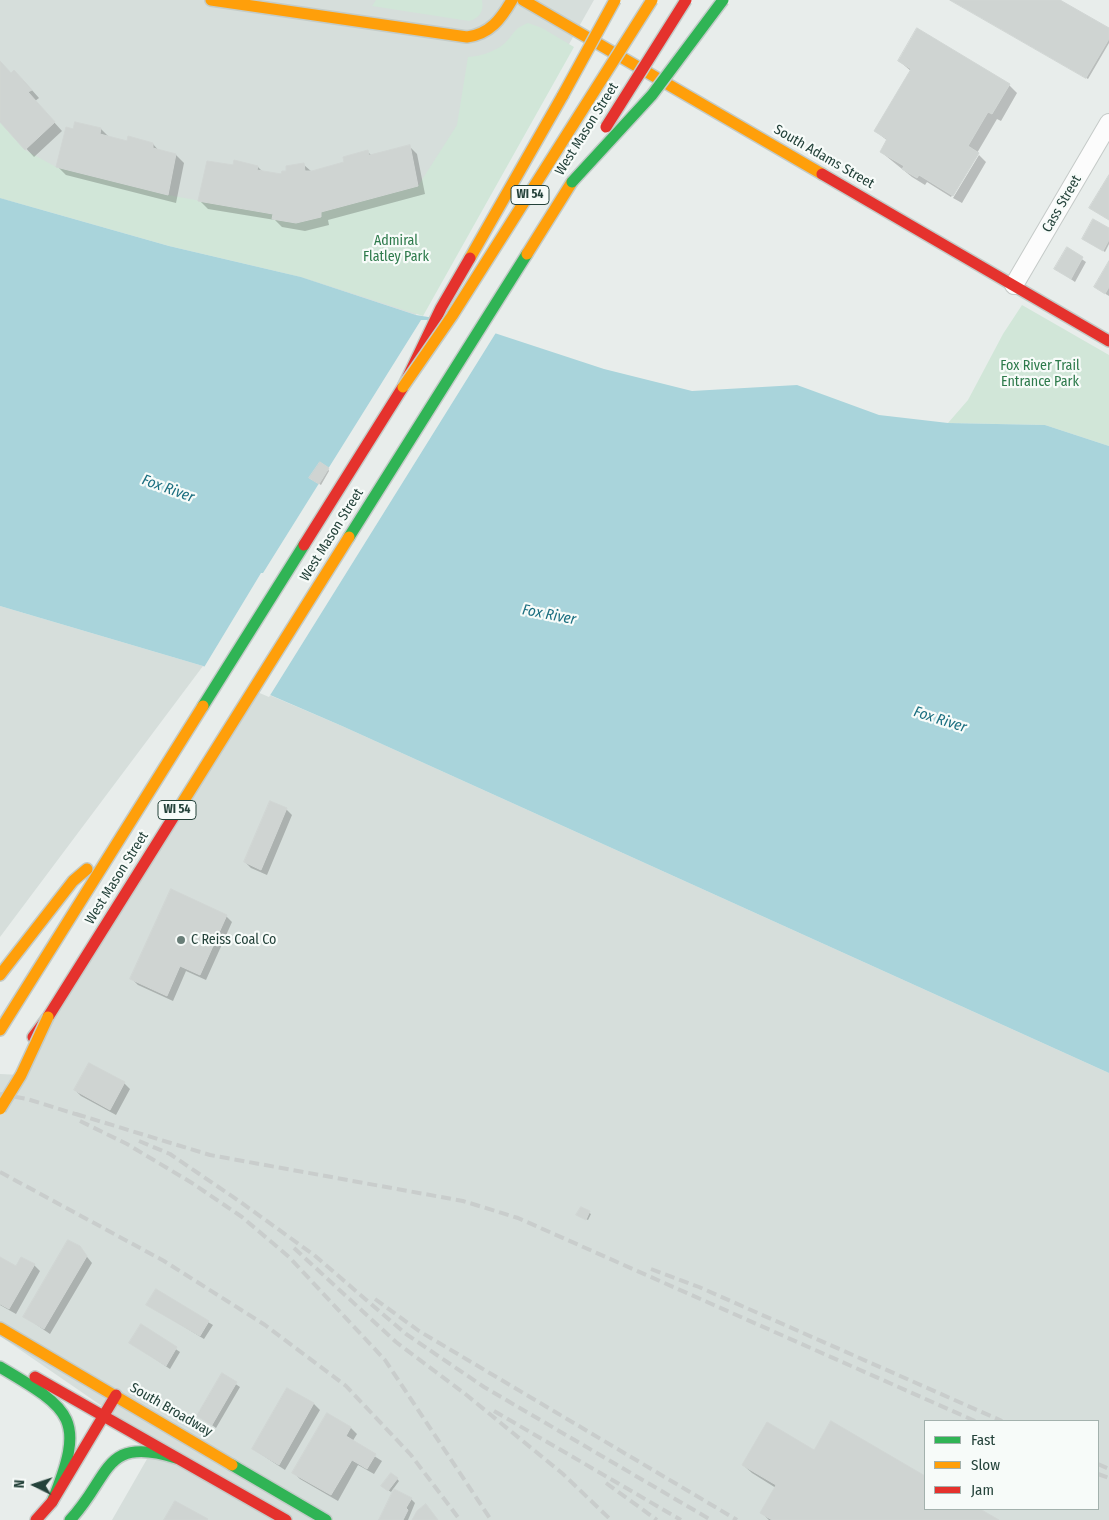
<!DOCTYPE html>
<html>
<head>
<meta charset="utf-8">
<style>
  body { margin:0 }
  #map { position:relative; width:1109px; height:1520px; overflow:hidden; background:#e8edeb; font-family:"Fira Sans Condensed",sans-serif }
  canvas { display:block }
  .legend { position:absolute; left:924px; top:1420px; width:175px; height:90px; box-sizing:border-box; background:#f7fbf9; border:1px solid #a3b1ad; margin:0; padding:6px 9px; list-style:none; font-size:15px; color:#24423a }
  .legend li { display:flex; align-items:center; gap:10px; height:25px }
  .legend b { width:25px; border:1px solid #a3b1ad }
  .north { position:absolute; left:10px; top:1460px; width:50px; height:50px; -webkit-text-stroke:4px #f7fbf9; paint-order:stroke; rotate:274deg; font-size:14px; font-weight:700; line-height:20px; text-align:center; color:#24423a }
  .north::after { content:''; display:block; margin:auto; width:18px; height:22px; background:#24423a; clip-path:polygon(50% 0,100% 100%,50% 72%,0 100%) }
</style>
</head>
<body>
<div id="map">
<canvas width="1109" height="1520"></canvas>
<ul class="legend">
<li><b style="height:6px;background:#30b455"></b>Fast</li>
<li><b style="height:6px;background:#ff9f0a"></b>Slow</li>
<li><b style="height:6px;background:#e5322d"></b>Jam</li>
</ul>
<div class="north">N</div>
</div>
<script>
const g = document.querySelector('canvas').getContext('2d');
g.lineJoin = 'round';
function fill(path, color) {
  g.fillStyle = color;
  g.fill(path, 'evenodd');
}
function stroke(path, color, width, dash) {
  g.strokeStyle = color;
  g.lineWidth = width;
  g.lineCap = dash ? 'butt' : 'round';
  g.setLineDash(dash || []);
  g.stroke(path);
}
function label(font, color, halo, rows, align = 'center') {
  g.font = font + ' "Fira Sans Condensed",sans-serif';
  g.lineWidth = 4.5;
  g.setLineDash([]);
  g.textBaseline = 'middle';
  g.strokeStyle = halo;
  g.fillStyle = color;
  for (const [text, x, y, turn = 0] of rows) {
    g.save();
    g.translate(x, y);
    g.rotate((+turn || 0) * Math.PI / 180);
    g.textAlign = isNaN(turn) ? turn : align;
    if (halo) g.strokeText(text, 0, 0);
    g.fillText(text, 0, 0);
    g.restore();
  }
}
const built = new Path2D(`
  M0 0H594L416 315 301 277 0 198Z
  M0 606 203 666 0 937Z
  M253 688 342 726 1109 1073V1520H112L147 1459 160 1446 0 1336V1074L21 1075ZM925 1421H1098V1509H925Z`);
const green = new Path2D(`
  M376 0H482C484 11 480 18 469 21L372 6Z
  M528 23 542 28 574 47 423 316 301 277 169 246 0 198V122L25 150 56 167 168 195 273 214 272 219 296 223 321 217V212L418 186 457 125 468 57C481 56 495 52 505 43 515 33 513 29 528 23Z
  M1022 305 1109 355V446L1045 425 948 423 968 400 1003 334Z`);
const water = new Path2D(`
  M0 198 169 246 301 277 416 315 464 323 604 369 692 391 797 385 879 415 948 423 1045 425 1109 446V1073L342 726 203 666 0 606Z`);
const pier = new Path2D(`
  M421 320H464L497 331 269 697 203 669 261 573H263Z`);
const shadow = new Path2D(`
  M951 0H1058L1109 30V43L1088 79Z
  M899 61 1009 85 1017 93 1001 121 997 119 977 153 978 154 951 197 927 182 925 185 912 177 881 152 888 141 875 131 911 71Z
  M0 62 12 75 22 79 39 98 35 101 62 131 34 157 0 120Z
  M101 129 109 137 128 143 153 144 159 151 176 155 184 163 176 203 66 175 57 166 74 130Z
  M409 146 417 154 425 194 328 220 329 225 305 231 282 227 275 220 208 209 200 201 234 167H258L263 172 282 176 304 165 312 172 345 163 367 151 372 156Z
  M979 155 986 162 962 203 953 198Z
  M1109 230V244L1105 252 1085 240Z
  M1067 249 1086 262 1075 282 1056 269Z
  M1109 263V296L1099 290Z
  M328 469 329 471 321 485 313 480Z
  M286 809 292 815 267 875 251 868 245 862Z
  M226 916 232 922 206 980 186 971 173 1001 138 985 132 979Z
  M90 1064 124 1083 130 1089 116 1115 81 1096 75 1090Z
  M581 1208 591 1214 588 1220 579 1216Z
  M79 1247 92 1263 50 1334 25 1317Z
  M0 1258 17 1268 34 1265 40 1271 16 1314 0 1305Z
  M156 1291 213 1325 204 1339 148 1305Z
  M141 1326 180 1352 170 1369 131 1343Z
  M222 1375 240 1387 216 1428 198 1415Z
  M287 1389 314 1404 320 1410 285 1470 253 1449Z
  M328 1415 351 1428 357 1434 352 1442 382 1461 374 1474 358 1465 338 1501 300 1479 294 1473Z
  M832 1423 925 1478V1509H978L997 1520H769L762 1513 776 1488 752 1473 743 1465 815 1452Z
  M397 1479 399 1481 391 1492 385 1488Z
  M411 1499 415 1503 408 1520H380Z`);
const building = new Path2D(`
  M950 0H1060L1109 28V39L1086 78Z
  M917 28 1010 84 992 114 988 112 968 146 979 153 953 196 919 175 917 178 902 169 904 166 880 152 887 139 874 131 911 69 898 61Z
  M0 61 11 73 14 70 32 90 28 92 55 122 25 150 0 122Z
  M75 122 101 128 100 134 127 141 128 136 153 143V148L176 154 168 195 56 167 66 127 73 129Z
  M410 145 418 186 321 212V217L296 223 272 219 273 214 198 201 207 161 233 165 234 160 258 166 257 170 281 174 282 171H286V166L304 163 305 171H312L344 162 343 157 368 150 369 155Z
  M1109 175V220L1089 208Z
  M1093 219 1109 228V240L1103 251 1082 239Z
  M1067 247 1083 257 1071 279 1054 269Z
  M1109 261V287L1105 294 1094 287Z
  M320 462 329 468 319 484 309 478Z
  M270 801 287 808 261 870 244 862Z
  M171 889 227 915 200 975 180 966 167 996 130 979Z
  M89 1063 125 1082 110 1110 74 1090Z
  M581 1207 590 1211 586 1220 576 1215Z
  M68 1240 80 1246 87 1256 44 1329 23 1317Z
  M0 1257 16 1266 21 1257 35 1264 9 1309 0 1304Z
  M156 1289 209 1321 200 1336 146 1305Z
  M141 1324 177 1347 166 1366 129 1343Z
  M222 1373 237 1382 212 1425 197 1416Z
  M287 1388 314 1403 279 1465 252 1449Z
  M327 1413 351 1427 346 1436 376 1454 367 1469 352 1460 331 1495 292 1473Z
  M831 1421 925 1476V1509H980L999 1520H772L760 1513 776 1485 742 1465 767 1422 814 1450Z
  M391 1473 398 1478 388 1491 381 1486Z
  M394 1489 412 1498 406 1508 408 1510 403 1520H379Z
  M175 1501 208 1519 207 1520H164Z
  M426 1504 438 1520H412L417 1511Z`);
const street = new Path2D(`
  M1014 285 1109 123`);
const fast = new Path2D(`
  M349 537 527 254
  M203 706 304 545
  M0 1367C73 1410 86 1419 52 1502
  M232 1465 326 1520
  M70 1520C111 1477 102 1435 176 1458`);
const slow = new Path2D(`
  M211 0 467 37C490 34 501 19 512 0
  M523 0 822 174
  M527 254 572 182
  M470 258 563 95
  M176 813 349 537
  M0 975 73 881 87 869
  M0 1030 203 706
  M0 1328 232 1465`);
const jam = new Path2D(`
  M822 174 1109 341
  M304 545 403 387 441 308 470 258
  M33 1037 48 1017 176 813
  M35 1377 286 1520
  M36 1520 52 1502 116 1395`);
const rail = new Path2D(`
  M0 1094 27 1099 82 1116
  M76 1114 210 1155 463 1201 518 1218 975 1421
  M80 1121 127 1144 192 1183 242 1217 289 1257 385 1360 491 1520
  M139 1141 170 1154 239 1201 314 1255 406 1334 484 1387 711 1520
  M0 1172 164 1261 265 1325 346 1386 411 1455 460 1520
  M294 1248 396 1342 464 1393 563 1474 611 1520
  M651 1269 699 1287 1002 1421
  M375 1299 419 1331 737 1520
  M494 1411 681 1520
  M1098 1464 1109 1469
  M1098 1474 1109 1478
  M606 1483 657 1520`);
const fastBridge = new Path2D(`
  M572 182 652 95 723 0`);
const slowBridge = new Path2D(`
  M563 95 615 0
  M403 387 452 316 652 0
  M0 1109 21 1075 48 1017`);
const jamBridge = new Path2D(`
  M606 127 686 0`);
const markers = [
  [181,940,5,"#697e78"]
];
const shields = [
  [530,195,38],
  [177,810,38]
];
const shieldNames = [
  ["WI 54",530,195],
  ["WI 54",177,810]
];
const streetNames = [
  ["West Mason Street",587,129,-58],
  ["South Adams Street",824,157,30],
  ["Cass Street",1062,204,-60],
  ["West Mason Street",332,535,-58],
  ["West Mason Street",117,878,-58],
  ["South Broadway",171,1410,30]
];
const parkNames = [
  ["Admiral",396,241],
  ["Flatley Park",396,257],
  ["Fox River Trail",1040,366],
  ["Entrance Park",1040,382]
];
const poiNames = [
  ["C Reiss Coal Co",191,940]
];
const waterNames = [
  ["Fox River",168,489,20],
  ["Fox River",549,615,11],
  ["Fox River",940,720,18]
];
fill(built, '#d6dedb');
fill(green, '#d1e6d8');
fill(water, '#a9d4db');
fill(pier, '#e8edeb');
fill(shadow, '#0003');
fill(building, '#cfd4d2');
stroke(building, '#d1d6d4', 1);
stroke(street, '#c5cac8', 20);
stroke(fast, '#c3cbc8', 14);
stroke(slow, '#c3cbc8', 14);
stroke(jam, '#c3cbc8', 14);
stroke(street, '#fcfcfc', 18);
stroke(fast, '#30b455', 11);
stroke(slow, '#ff9f0a', 11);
stroke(jam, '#e5322d', 11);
stroke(rail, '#c9cdcc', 4, [10, 5]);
stroke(fastBridge, '#c3ccc9', 14, []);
stroke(slowBridge, '#c3ccc9', 14, []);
stroke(jamBridge, '#c3ccc9', 14, []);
stroke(fastBridge, '#30b455', 11);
stroke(slowBridge, '#ff9f0a', 11);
stroke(jamBridge, '#e5322d', 11);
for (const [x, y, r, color] of markers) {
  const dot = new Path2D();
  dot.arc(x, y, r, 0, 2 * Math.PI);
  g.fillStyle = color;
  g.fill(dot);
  stroke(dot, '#f7fbf9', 2);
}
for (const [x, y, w] of shields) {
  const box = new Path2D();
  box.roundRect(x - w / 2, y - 9.5, w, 19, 4);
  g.fillStyle = '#f7fbf9';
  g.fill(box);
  stroke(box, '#24423a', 1);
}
label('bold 12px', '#24423a', null, shieldNames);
label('14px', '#24423a', '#f7fbf9', streetNames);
label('14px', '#2d7a4b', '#f7fbf9', parkNames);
label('14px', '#24423a', '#f7fbf9', poiNames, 'left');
label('italic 15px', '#1c6f80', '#f7fbf9', waterNames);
</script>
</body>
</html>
